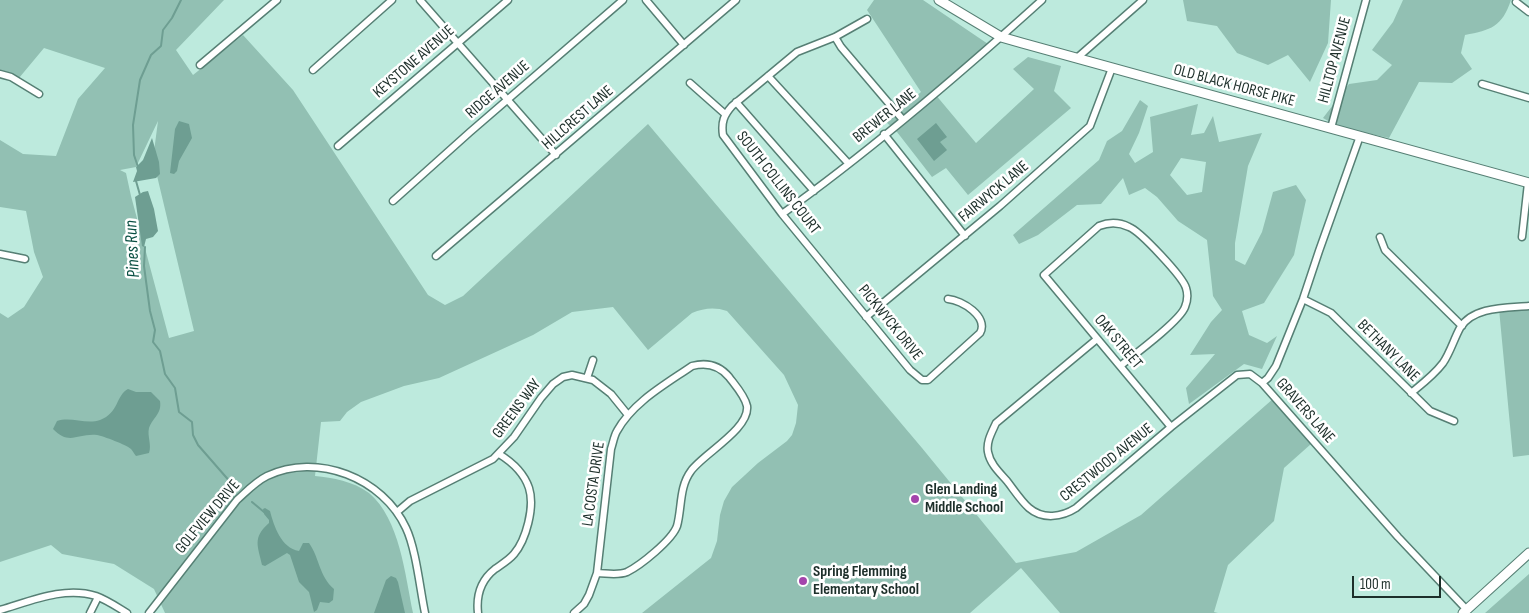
<!DOCTYPE html>
<html>
<head>
<meta charset="utf-8">
<style>
  body { margin:0 }
  #map { position:relative; width:1529px; height:613px; overflow:hidden; background:#bdeadd; font-family:"Sofia Sans Condensed",sans-serif }
  canvas { display:block }
  .scale { position:absolute; left:1352px; top:576px; width:89px; height:22px; box-sizing:border-box; border:2px solid #1d2f2a; border-top:0; padding-left:6px; font-size:15px; line-height:18px; white-space:nowrap; color:#1d2f2a; -webkit-text-stroke:4px #fff; paint-order:stroke }
</style>
</head>
<body>
<div id="map">
<canvas width="1529" height="613"></canvas>
<div class="scale">100 m</div>
</div>
<script>
const g = document.querySelector('canvas').getContext('2d');
g.lineJoin = 'round';
function fill(path, color) {
  g.fillStyle = color;
  g.fill(path, 'evenodd');
}
function stroke(path, color, width, dash) {
  g.strokeStyle = color;
  g.lineWidth = width;
  g.lineCap = dash ? 'butt' : 'round';
  g.setLineDash(dash || []);
  g.stroke(path);
}
function label(font, color, halo, rows, align = 'center') {
  g.font = font + ' "Sofia Sans Condensed",sans-serif';
  g.lineWidth = 5;
  g.setLineDash([]);
  g.textBaseline = 'middle';
  g.strokeStyle = halo;
  g.fillStyle = color;
  for (const [text, x, y, turn = 0] of rows) {
    g.save();
    g.translate(x, y);
    g.rotate((+turn || 0) * Math.PI / 180);
    g.textAlign = isNaN(turn) ? turn : align;
    if (halo) g.strokeText(text, 0, 0);
    g.fillText(text, 0, 0);
    g.restore();
  }
}
const green = new Path2D(`
  M0 0H224L176 50 193 75 243 35 293 90 428 295 445 305 463 296 648 124 922 448 1016 563 1076 552 1141 515 1274 398 1311 444 1284 468 1274 521 1228 565 1214 612 1218 613H1060L1021 568 970 613H642L711 558 717 541 720 515 724 501 732 487 758 463 787 441 792 435 796 423 798 405 784 375 727 311C715 307 704 308 692 313L648 350 613 307 572 312 533 335 439 378 404 386 361 402 347 412 340 421 321 422 315 476C333 478 353 481 369 493 400 519 405 575 413 613H165L154 589 114 564 62 554 51 545 0 562V313L8 318 24 307 43 277 34 252 26 211 0 207V140L23 154 56 156 78 99 105 68 44 48 19 78 0 75ZM158 121 153 159 194 331 169 338 131 196 126 173 120 170 136 167Z
  M874 0H923L988 44 935 94 976 143 1034 89 1013 69 1028 57 1061 66 1054 91 1071 108 968 195 946 168 932 177 897 132 885 121 921 92 867 10Z
  M1183 0H1331L1328 43 1310 82 1288 55 1268 65 1237 53 1217 26 1187 21Z
  M1403 0H1511C1502 27 1491 30 1465 35L1461 53 1472 69 1452 83 1419 82 1389 138 1339 127 1323 118 1349 84 1377 80 1392 65 1372 50 1393 22Z
  M1140 100 1148 106 1139 133 1129 154 1135 163 1153 152 1150 117 1198 104 1191 135 1204 133 1213 116 1219 142 1262 133 1248 166 1235 243V260L1245 265 1262 232 1273 192 1296 185 1306 200 1294 255 1264 303 1242 311 1249 335 1267 343 1277 336 1262 369 1244 364 1189 404 1186 388 1215 354 1190 355 1211 322 1222 310 1213 296 1207 240 1178 221 1157 197 1145 188 1129 195 1123 178 1101 204 1077 205 1038 235 1019 244 1013 235 1099 160 1107 141 1122 131ZM1181 158 1206 162 1202 192 1187 195 1170 175Z
  M1529 306V455L1513 457 1499 309Z
  M1529 574V613H1485Z`);
const water = new Path2D(`
  M179 121 189 124 192 138 179 161 177 171 174 174 170 173 175 129Z
  M936 123 947 137 940 142 947 150 934 161 917 139Z
  M152 138 159 162 160 174 156 178 133 182 137 171 136 167 143 160Z
  M148 191 154 209 158 231 153 237 146 239 144 247 142 246 135 197 143 192Z
  M128 389 136 392H151L160 401C162 414 153 417 149 428 147 436 152 445 149 453L136 456C134 454 133 451 131 449 127 445 103 436 97 435 78 433 69 446 53 429L57 421C71 416 86 425 100 420 119 413 116 395 128 389Z
  M265 508 270 511C274 526 281 548 299 551L303 543H309C320 559 319 576 334 589L333 600 329 603 320 602 317 610 314 612 309 592 299 582 290 555 287 553 265 566 262 565C258 546 252 538 269 523V520L264 514 263 509Z
  M391 576 396 578 398 582 405 613H374L386 580Z`);
const stream = new Path2D(`
  M138 167 134 155 133 125 140 80 151 55 161 46 163 30 172 18 181 0
  M136 181 140 195
  M145 247 144 266 150 311 155 330 153 342 160 351 165 374 175 388 179 412 192 422 193 435 198 445 232 484
  M252 502 264 512`);
const street = new Path2D(`
  M420 0 556 155
  M646 0 684 45
  M1516 2 1529 12
  M867 19 835 37 797 52 732 106C724 115 721 122 723 135L782 214 910 370 922 380H928L980 333C989 317 962 300 948 299
  M835 37 841 47 903 120
  M1077 58 1143 0
  M200 65 277 0
  M313 70 392 0
  M0 74 11 77 39 94
  M768 76 848 163
  M690 83 725 114
  M1482 84 1529 98
  M736 102 814 191
  M1331 128 1366 0
  M884 134 965 236
  M338 146 508 0
  M393 201 470 132 623 0
  M782 214C873 149 959 75 1042 0
  M1380 237 1385 250 1462 326
  M1522 237 1528 183
  M0 254 25 259
  M436 256 736 0
  M1303 299 1331 313 1430 411 1454 421
  M866 317 1000 206 1090 126 1112 68
  M1097 339 996 423C992 432 986 442 988 452 990 464 1000 473 1007 481 1014 490 1021 501 1029 508 1043 520 1062 517 1076 508L1171 427 1237 375 1250 374 1262 383 1398 537 1467 610
  M1120 366C1134 355 1180 321 1185 307 1187 302 1188 294 1186 288 1183 277 1140 231 1129 227 1119 222 1109 222 1099 226L1044 275 1171 427
  M587 378 593 360
  M1262 383 1268 378 1276 366 1303 299 1319 251 1360 136
  M1411 393C1422 384 1434 375 1443 363 1450 353 1454 339 1460 328 1473 306 1508 308 1529 306
  M397 512 410 501 493 459 514 437 541 398 553 384 563 377 572 375 593 380 611 394 628 415
  M0 610C31 601 64 586 96 596 107 600 117 607 127 613
  M90 613 98 597
  M149 613 237 500C247 491 255 482 267 476 317 452 383 478 406 528 416 549 420 589 425 613
  M478 613C476 595 481 580 495 569 502 564 509 560 514 554 526 540 535 507 529 488 524 473 512 462 499 454
  M574 613 584 604 589 595 597 573 611 449C613 443 614 436 617 431 633 402 666 384 692 366 707 362 719 365 729 377 735 385 745 396 747 406 750 429 703 454 691 471 679 487 682 508 677 526 672 540 641 565 627 572 617 576 606 573 597 573`);
const secondary = new Path2D(`
  M939 0 1001 37 1022 43 1529 183
  M1463 613 1529 553`);
const markers = [
  [915,499,5,"#a444ac"],
  [803,581,5,"#a444ac"]
];
const streetNames = [
  ["HILLTOP AVENUE",1335,60,-75],
  ["KEYSTONE AVENUE",414,62,-41],
  ["OLD BLACK HORSE PIKE",1234,86,15],
  ["RIDGE AVENUE",498,90,-41],
  ["BREWER LANE",885,116,-39],
  ["HILLCREST LANE",578,118,-41],
  ["SOUTH COLLINS COURT",778,183,52],
  ["FAIRWYCK LANE",994,192,-40],
  ["PICKWYCK DRIVE",890,323,51],
  ["OAK STREET",1118,342,50],
  ["BETHANY LANE",1388,351,45],
  ["GREENS WAY",517,409,-53],
  ["GRAVERS LANE",1305,411,49],
  ["CRESTWOOD AVENUE",1107,463,-39],
  ["LA COSTA DRIVE",594,484,-82],
  ["GOLFVIEW DRIVE",208,517,-50]
];
const poiNames = [
  ["Glen Landing",925,490],
  ["Middle School",925,508],
  ["Spring Flemming",813,572],
  ["Elementary School",813,590]
];
const waterNames = [
  ["Pines Run",133,249,-93]
];
fill(green, '#92c0b3');
fill(water, '#6e9e92');
stroke(stream, '#6e9e92', 2);
stroke(street, '#567f74', 9);
stroke(secondary, '#567f74', 11);
stroke(street, '#fff', 6);
stroke(secondary, '#fff', 9);
for (const [x, y, r, color] of markers) {
  const dot = new Path2D();
  dot.arc(x, y, r, 0, 2 * Math.PI);
  g.fillStyle = color;
  g.fill(dot);
  stroke(dot, '#fff', 2);
}
label('16px', '#1d2f2a', '#fff', streetNames);
label('bold 16px', '#1d2f2a', '#fff', poiNames, 'left');
label('italic 18px', '#094f42', '#fff', waterNames);
</script>
</body>
</html>
